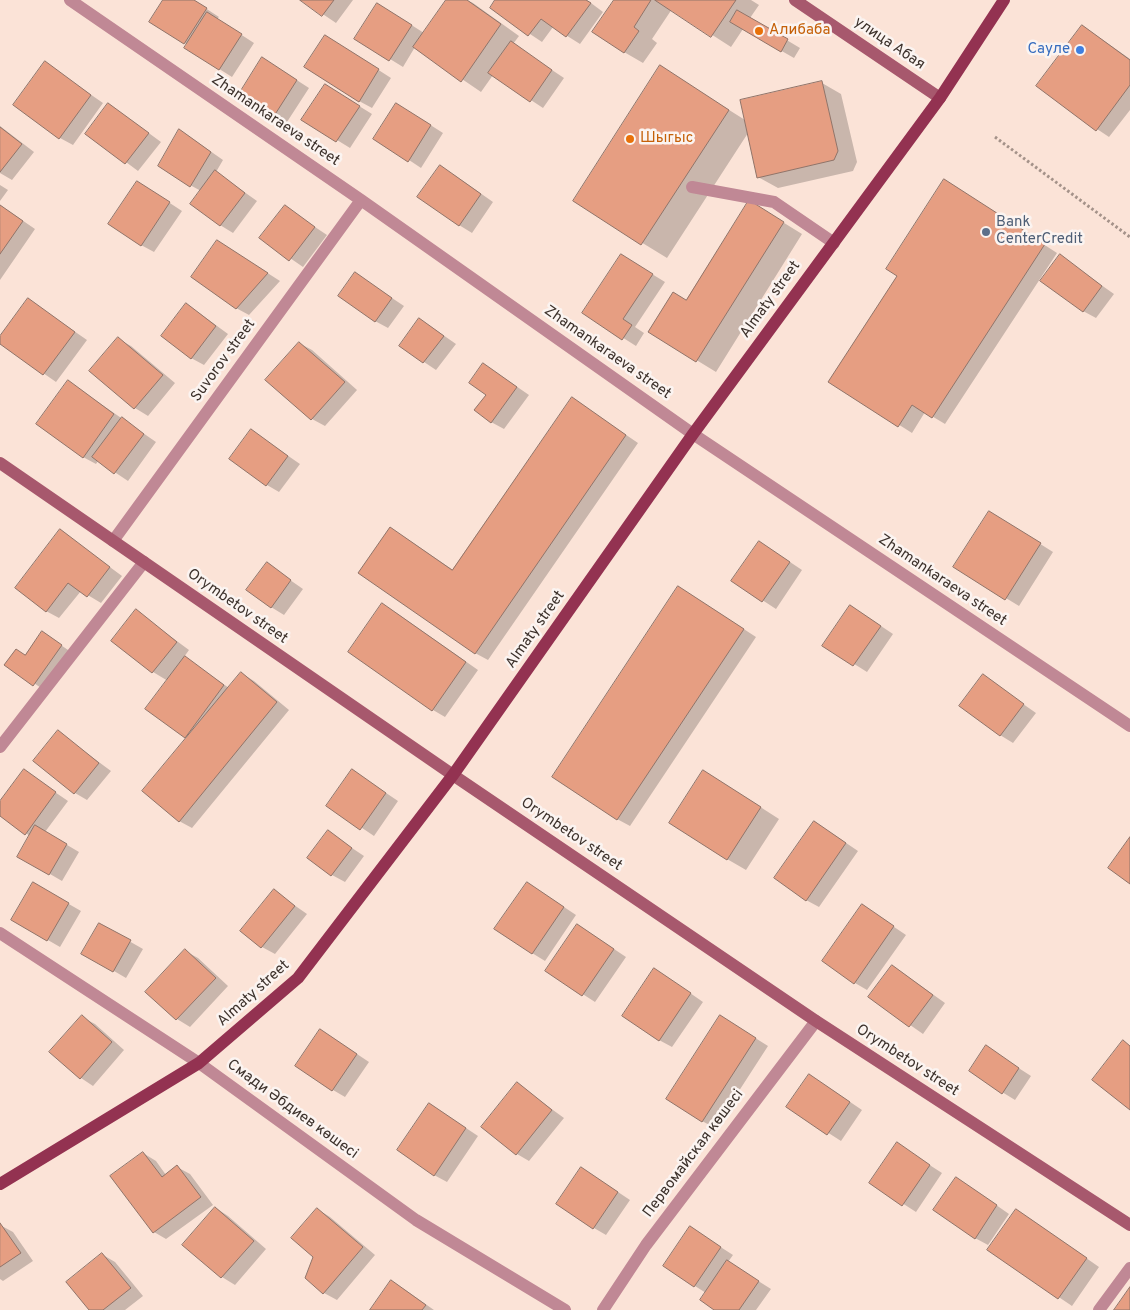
<!DOCTYPE html>
<html>
<head>
<meta charset="utf-8">
<style>
  body { margin:0 }
  canvas { display:block; background:#fbe3d7 }
</style>
</head>
<body>
<canvas width="1130" height="1310"></canvas>
<script>
const g = document.querySelector('canvas').getContext('2d');
g.lineJoin = 'round';
function fill(path, color) {
  g.fillStyle = color;
  g.fill(path, 'evenodd');
}
function stroke(path, color, width, dash) {
  g.strokeStyle = color;
  g.lineWidth = width;
  g.lineCap = dash ? 'butt' : 'round';
  g.setLineDash(dash || []);
  g.stroke(path);
}
function label(font, color, halo, rows, align = 'center') {
  g.font = font + ' Overpass,sans-serif';
  g.lineWidth = 5;
  g.setLineDash([]);
  g.textBaseline = 'middle';
  g.strokeStyle = halo;
  g.fillStyle = color;
  for (const [text, x, y, turn = 0] of rows) {
    g.save();
    g.translate(x, y);
    g.rotate((+turn || 0) * Math.PI / 180);
    g.textAlign = isNaN(turn) ? turn : align;
    if (halo) g.strokeText(text, 0, 0);
    g.fillText(text, 0, 0);
    g.restore();
  }
}
const shadow = new Path2D(`
  M164 0H193L219 17 217 19 254 43 232 77 186 48 188 45 150 21Z
  M302 0H353L336 23Z
  M448 0H467L473 3 519 36 513 44 564 78 543 108 493 75 481 92 415 47 403 67 356 38 391 12 424 33Z
  M497 0H587L603 12 580 44 553 27 542 42 491 8Z
  M615 0H751L759 5 750 18 800 48 794 58 743 29 731 47 672 9 652 39 657 43 643 63 624 52Z
  M1083 26 1130 59V110L1109 137 1097 129Z
  M338 44 391 78 372 108 359 101Z
  M45 63 103 103 73 145 60 138Z
  M275 66 309 88 287 122 275 115Z
  M661 67 745 120 822 83 841 94 857 162 853 171 778 188 758 177 748 133 667 258 574 201Z
  M338 93 372 114 350 148 303 119Z
  M109 104 161 142 138 171 87 133Z
  M410 112 443 133 421 168 409 160Z
  M0 126 34 152 12 180 0 173Z
  M180 130 223 160 216 172 257 201 233 233 220 225 201 191 190 185Z
  M453 174 493 202 472 233 459 225Z
  M0 185 8 190 0 201Z
  M957 188 1057 253 945 424 925 412 912 433 830 381Z
  M150 190 182 211 154 252 141 245Z
  M0 205 35 229 0 280Z
  M285 207 327 235 303 267 261 238Z
  M768 213 802 234 716 372 649 331 687 301Z
  M230 249 280 281 249 315 236 308Z
  M1060 256 1114 294 1096 318 1083 311Z
  M634 263 665 282 635 327 644 333 636 346 584 313Z
  M356 274 404 306 388 328 375 321Z
  M29 300 87 340 56 382 0 343V339Z
  M187 304 228 334 204 365 191 358Z
  M420 319 456 344 436 370 424 362Z
  M118 339 131 346 175 383 148 416 135 408 91 371Z
  M299 343 312 350 357 390 325 426 312 419Z
  M484 364 529 395 504 429 491 422Z
  M69 382 156 442 128 481 98 461 96 464 83 457Z
  M572 398 638 443 488 660 475 653 403 536 453 570Z
  M252 431 300 464 279 492 267 485Z
  M1002 520 1053 552 1019 606 955 567Z
  M61 531 122 576 101 603 81 591 59 618 46 611Z
  M772 550 802 570 776 609 733 581Z
  M267 564 303 589 284 615 271 607Z
  M679 587 756 637 630 826 617 819Z
  M136 611 189 650 184 657 229 688 241 673 254 681 289 710 192 828 179 821 187 738 147 708 168 681 153 672 113 640Z
  M395 612 478 670 445 717 433 710Z
  M863 614 893 634 867 672 824 645Z
  M43 633 74 654 47 692 6 664 26 656Z
  M983 676 1036 713 1013 743 1000 735Z
  M58 732 111 771 87 800 75 793Z
  M352 770 398 801 374 836 328 805Z
  M24 771 68 801 45 832 79 852 62 881 19 856 30 836 0 815V804Z
  M723 783 779 819 746 870 727 859Z
  M815 822 858 851 819 907 806 900Z
  M328 832 364 856 345 882 332 875Z
  M34 884 81 911 60 947 13 920Z
  M274 891 307 914 275 954 262 947Z
  M540 891 576 915 545 961 532 953Z
  M863 906 906 935 867 990 855 983Z
  M99 924 143 949 126 978 83 953Z
  M578 925 626 957 595 1002 547 971Z
  M185 951 198 958 228 986 190 1027 177 1019 146 991Z
  M893 966 945 1003 923 1034 870 997Z
  M667 977 703 1002 672 1047 659 1040Z
  M82 1017 95 1024 124 1050 93 1086 81 1078Z
  M733 1024 768 1046 715 1128 702 1121Z
  M333 1038 369 1062 345 1097 333 1090Z
  M986 1047 1031 1076 1015 1100 1002 1092Z
  M822 1083 862 1110 841 1141 788 1107Z
  M517 1084 564 1118 529 1161 517 1154Z
  M442 1112 478 1136 447 1182 434 1175Z
  M897 1144 942 1173 916 1212 871 1183Z
  M143 1153 156 1161 166 1175 177 1167 190 1174 213 1205 166 1239 154 1232Z
  M594 1176 630 1200 606 1235 594 1228Z
  M969 1186 1009 1214 988 1245 975 1238Z
  M216 1208 228 1216 266 1249 235 1285 222 1277 184 1244Z
  M317 1209 330 1217 375 1255 337 1300 324 1293 314 1257Z
  M1029 1218 1099 1267 1072 1306 989 1250Z
  M0 1225 13 1232 33 1261 3 1281 0 1279Z
  M691 1228 733 1255 728 1262 771 1289 756 1310H717L706 1293 695 1286Z
  M103 1255 115 1262 143 1296 125 1310H90Z
  M392 1282 404 1289 434 1310H371Z`);
const building = new Path2D(`
  M163 0H194L207 8 184 44 149 22Z
  M300 0H334L322 16Z
  M446 0H467L501 24 461 82 413 47Z
  M495 0H586L591 3 566 37 541 19 528 36 490 8Z
  M614 0H651L634 27 639 31 624 53 592 32Z
  M655 0H736L711 37Z
  M377 3 412 25 389 61 354 39Z
  M737 10 788 39 781 52 730 22Z
  M207 12 242 34 219 70 184 48Z
  M1082 25 1130 60V85L1096 131 1036 86Z
  M325 35 379 69 359 102 304 67Z
  M511 41 552 70 530 102 488 73Z
  M262 57 297 80 274 116 239 94Z
  M45 61 91 95 59 139 13 105Z
  M660 65 729 110 641 245 573 201Z
  M822 81 838 151 834 160 757 178 740 100Z
  M325 84 360 106 336 142 301 120Z
  M108 103 149 133 125 164 85 134Z
  M396 103 431 125 408 162 373 139Z
  M0 127 22 144 0 172Z
  M179 129 211 152 190 187 158 166Z
  M440 165 481 194 459 226 417 197Z
  M215 170 245 193 220 226 190 204Z
  M944 179 1045 244 932 418 912 405 898 427 828 382 897 276 886 269Z
  M137 181 170 202 141 246 108 224Z
  M749 200 784 222 696 362 648 332 673 292 686 300Z
  M0 205 23 221 0 254Z
  M285 205 315 227 289 261 259 238Z
  M217 240 268 273 236 309 191 277Z
  M621 254 653 274 623 319 632 325 622 340 582 313Z
  M1060 254 1102 286 1083 312 1040 281Z
  M355 272 392 298 375 322 338 296Z
  M28 298 75 332 43 375 0 344V336Z
  M186 303 216 326 191 359 161 336Z
  M419 318 444 336 423 363 399 346Z
  M118 337 163 375 134 409 89 371Z
  M299 342 345 382 311 420 265 380Z
  M483 363 517 387 491 423 474 410 486 395 469 383Z
  M68 380 114 414 83 458 36 424Z
  M572 397 626 435 475 654 358 573 390 527 452 570Z
  M122 417 144 434 114 474 92 457Z
  M251 429 288 456 266 486 229 459Z
  M989 511 1041 543 1005 600 953 567Z
  M60 529 110 567 87 597 68 583 46 612 15 588Z
  M759 541 790 562 762 602 731 581Z
  M267 562 291 580 271 608 246 590Z
  M678 586 744 629 617 820 552 777Z
  M382 603 466 662 432 711 348 652Z
  M850 605 881 626 853 666 822 646Z
  M136 609 177 642 152 673 111 641Z
  M42 631 62 645 33 686 4 665 16 649 25 655Z
  M185 656 224 685 185 738 145 709Z
  M241 672 277 702 179 822 142 791Z
  M983 674 1024 704 1000 736 959 706Z
  M58 730 99 763 74 794 33 761Z
  M24 769 56 792 25 835 0 816V801Z
  M352 769 386 793 360 830 326 806Z
  M703 770 761 807 727 860 669 823Z
  M814 821 846 843 806 901 774 878Z
  M35 825 67 844 49 875 17 857Z
  M328 830 352 848 331 876 307 858Z
  M1130 837V884L1108 868Z
  M33 882 69 903 47 941 11 920Z
  M527 882 564 907 532 954 494 929Z
  M274 889 295 906 261 948 240 931Z
  M862 904 894 926 854 984 822 961Z
  M99 923 131 940 113 972 81 954Z
  M577 924 614 949 582 996 545 971Z
  M185 949 216 978 176 1020 145 992Z
  M892 965 933 995 909 1027 868 997Z
  M654 968 691 993 659 1041 622 1016Z
  M82 1015 112 1042 80 1079 49 1052Z
  M720 1015 756 1038 702 1122 666 1099Z
  M320 1029 357 1054 332 1091 295 1066Z
  M1123 1040 1130 1046V1110L1092 1080Z
  M986 1045 1019 1068 1002 1094 969 1071Z
  M809 1074 850 1102 827 1135 786 1107Z
  M517 1082 552 1110 516 1155 481 1127Z
  M429 1103 466 1128 434 1176 397 1150Z
  M897 1142 930 1165 902 1206 869 1183Z
  M143 1152 162 1177 177 1165 201 1197 153 1233 110 1176Z
  M581 1167 618 1192 593 1229 556 1204Z
  M956 1177 997 1205 975 1239 933 1210Z
  M215 1207 254 1241 221 1278 182 1245Z
  M317 1208 363 1247 323 1294 305 1278 313 1257 291 1238Z
  M1016 1209 1087 1258 1058 1299 987 1250Z
  M0 1223 21 1253 0 1267Z
  M690 1226 721 1247 694 1287 663 1266Z
  M102 1253 131 1288 103 1310H89L66 1282Z
  M727 1260 759 1281 739 1310H714L700 1300Z
  M391 1280 426 1305 422 1310H370Z
  M1130 1287V1310H1114Z`);
const path = new Path2D(`
  M995 137 1130 237`);
const lane = new Path2D(`
  M692 187 774 202 834 243`);
const street = new Path2D(`
  M70 0 361 200 693 434 1130 726
  M113 541 361 200
  M0 747 144 562
  M0 933 199 1063 416 1220 565 1310
  M603 1310 646 1245 816 1021
  M1099 1310 1130 1268`);
const secondary = new Path2D(`
  M795 0 940 98
  M0 463 453 775 816 1021 1130 1225`);
const primary = new Path2D(`
  M0 1184 199 1063 298 978 453 775 693 434 940 98 1004 0`);
const markers = [
  [759,31,5,"#e8710a"],
  [1080,50,5,"#3f7fe0"],
  [630,139,5,"#e8710a"],
  [986,232,5,"#5c6f8a"]
];
const foodNames = [
  ["Алибаба",769,31],
  ["Шыгыс",640,139]
];
const streetNames = [
  ["улица Абая",889,44,34],
  ["Zhamankaraeva street",275,121,34],
  ["Almaty street",771,300,-54],
  ["Zhamankaraeva street",607,353,35],
  ["Suvorov street",224,361,-54],
  ["Zhamankaraeva street",942,581,34],
  ["Orymbetov street",237,607,35],
  ["Almaty street",536,630,-55],
  ["Orymbetov street",571,835,34],
  ["Almaty street",254,994,-42],
  ["Orymbetov street",907,1061,33],
  ["Смади Әбдиев көшесі",292,1110,36],
  ["Первомайская көшесі",694,1154,-53]
];
const shopNames = [
  ["Сауле",1070,50]
];
const serviceNames = [
  ["Bank",996,223],
  ["CenterCredit",996,240]
];
fill(shadow, '#0003');
fill(building, '#e69e82');
stroke(building, '#907469', 1);
stroke(path, '#a49289', 3, [2.5, 2.5]);
stroke(lane, '#c08895', 12);
stroke(street, '#c08895', 12);
stroke(secondary, '#a7586d', 12);
stroke(primary, '#933251', 12);
for (const [x, y, r, color] of markers) {
  const dot = new Path2D();
  dot.arc(x, y, r, 0, 2 * Math.PI);
  g.fillStyle = color;
  g.fill(dot);
  stroke(dot, '#fbf4f1', 2);
}
label('15px', '#c56008', '#fbf4f1', foodNames, 'left');
label('15px', '#3d322c', '#fbf4f1', streetNames);
label('15px', '#366cbe', '#fbf4f1', shopNames, 'right');
label('15px', '#4e5e75', '#fbf4f1', serviceNames, 'left');
</script>
</body>
</html>
